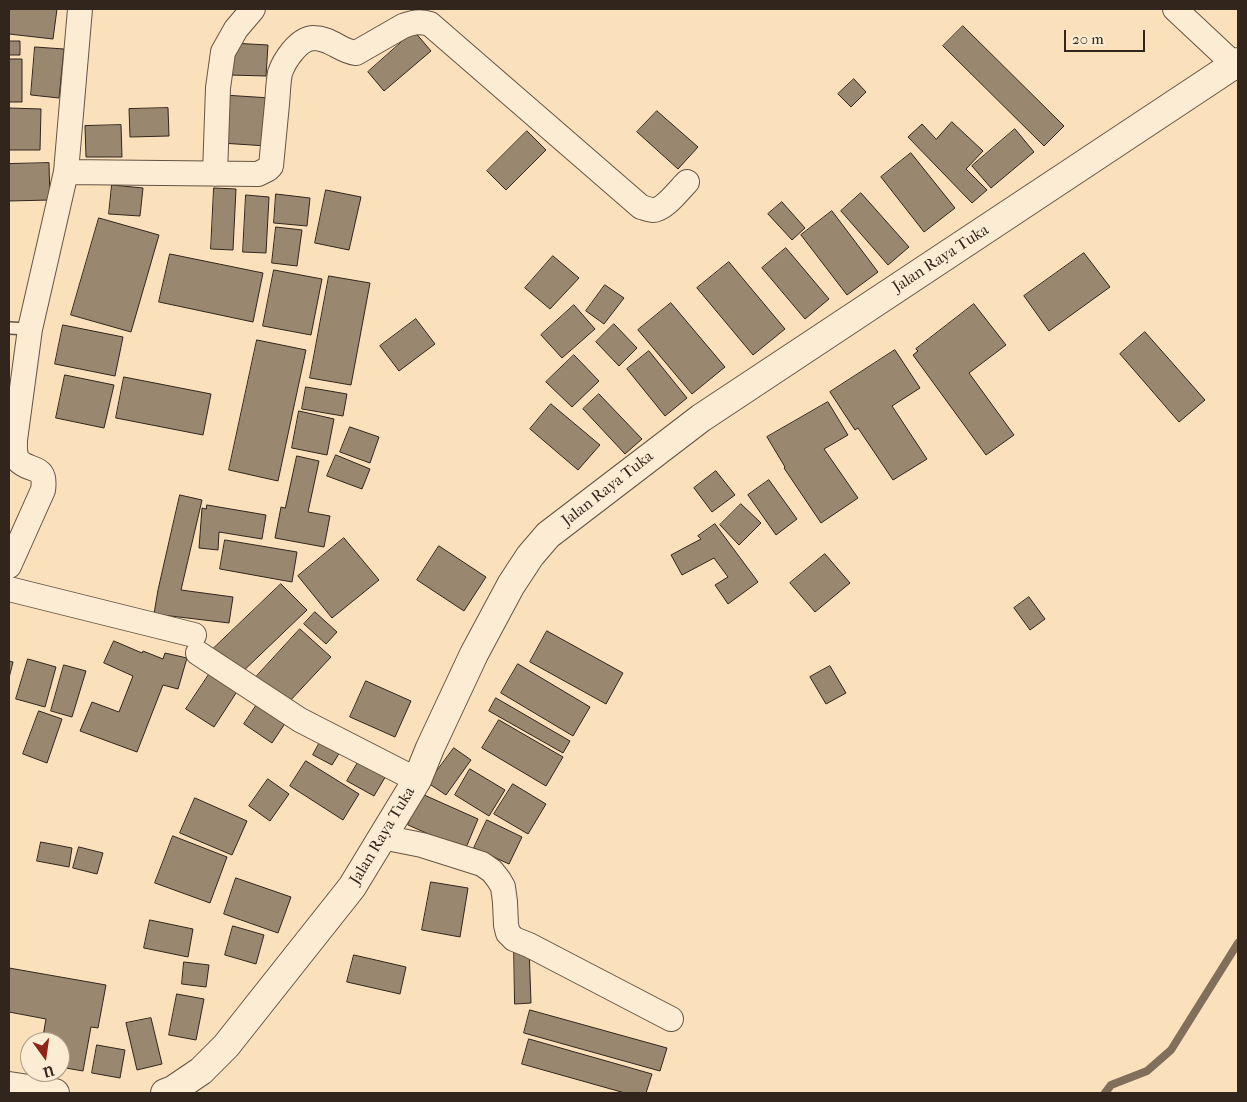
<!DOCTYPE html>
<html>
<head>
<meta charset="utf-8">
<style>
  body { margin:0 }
  #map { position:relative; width:1247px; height:1102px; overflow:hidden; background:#fbe1bb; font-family:"IM FELL French Canon",serif }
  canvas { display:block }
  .frame { position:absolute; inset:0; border:10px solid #31251c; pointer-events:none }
  .north { position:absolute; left:20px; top:1032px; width:50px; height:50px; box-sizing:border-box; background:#fcecd3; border:1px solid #ab9c8a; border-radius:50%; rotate:166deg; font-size:14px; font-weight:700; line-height:20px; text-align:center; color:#31251c }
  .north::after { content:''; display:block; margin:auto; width:18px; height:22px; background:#8f2418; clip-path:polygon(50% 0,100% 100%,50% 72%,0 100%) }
  .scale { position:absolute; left:1064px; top:30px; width:81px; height:22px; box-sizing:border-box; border:2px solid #31251c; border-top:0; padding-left:6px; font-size:15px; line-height:18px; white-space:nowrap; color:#31251c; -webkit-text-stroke:4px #fcecd3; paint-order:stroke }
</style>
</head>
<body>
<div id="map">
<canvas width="1247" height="1102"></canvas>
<div class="frame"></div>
<div class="north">U</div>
<div class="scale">20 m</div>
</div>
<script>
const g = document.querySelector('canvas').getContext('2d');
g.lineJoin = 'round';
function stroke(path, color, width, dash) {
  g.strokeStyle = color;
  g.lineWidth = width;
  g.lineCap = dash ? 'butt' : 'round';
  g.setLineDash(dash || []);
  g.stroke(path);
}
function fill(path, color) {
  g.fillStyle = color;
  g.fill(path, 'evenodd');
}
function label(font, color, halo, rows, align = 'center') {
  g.font = font + ' "IM FELL French Canon",serif';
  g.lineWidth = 4;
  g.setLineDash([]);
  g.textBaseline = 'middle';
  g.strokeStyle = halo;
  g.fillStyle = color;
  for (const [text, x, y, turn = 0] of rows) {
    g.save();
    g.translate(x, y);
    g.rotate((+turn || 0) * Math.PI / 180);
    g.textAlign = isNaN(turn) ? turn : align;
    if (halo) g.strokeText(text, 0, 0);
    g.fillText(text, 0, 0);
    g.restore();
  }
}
const stream = new Path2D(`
  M1105 1093 1111 1085 1147 1071 1171 1050 1238 943`);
const building = new Path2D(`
  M9 9H57L53 39 9 34Z
  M963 26 1064 126 1044 146 943 46Z
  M414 31 431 51 384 91 368 72Z
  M9 41H20V55H9Z
  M231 43 268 45 266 76 229 75Z
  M35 47 64 49 59 98 31 95Z
  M9 59H22V102H9Z
  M854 79 866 92 851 107 838 94Z
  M224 95 270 98 267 146 221 143Z
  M9 108 41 109 40 150H9Z
  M168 108 169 136 130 137 129 109Z
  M657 111 698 147 678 169 637 132Z
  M952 122 983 151 966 169 987 190 972 203 908 137 922 124 936 139Z
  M121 125 122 157H86L85 126Z
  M1015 129 1034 152 991 188 972 166Z
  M527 131 546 150 506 190 487 171Z
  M911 153 955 208 924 232 881 177Z
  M49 163 50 200 9 201V164Z
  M112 185 143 188 140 216 109 214Z
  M214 188 236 189 233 250 211 249Z
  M326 190 361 197 349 250 315 243Z
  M861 193 909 247 888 265 841 211Z
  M276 194 310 198 307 226 274 223Z
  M246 195 269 197 266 253 243 252Z
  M782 202 805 228 792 240 768 214Z
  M832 211 878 272 847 295 801 235Z
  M99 218 159 235 131 332 71 315Z
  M276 227 302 230 297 266 272 263Z
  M786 248 829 299 805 319 762 268Z
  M1084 253 1110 287 1049 331 1024 296Z
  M170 254 263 273 253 322 159 302Z
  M553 256 579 278 550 309 525 288Z
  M729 262 785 329 753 355 697 288Z
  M274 270 322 279 311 335 263 326Z
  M329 276 370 283 351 385 310 378Z
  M605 285 624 298 604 324 586 311Z
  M671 303 725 367 692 394 638 330Z
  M974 304 1006 345 969 373 1014 435 986 455 913 355 918 351 916 349Z
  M574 305 595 329 562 358 541 335Z
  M416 319 435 344 399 371 380 346Z
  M614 324 637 348 619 366 596 342Z
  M63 325 123 337 115 376 55 364Z
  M1145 332 1205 400 1179 422 1120 354Z
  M257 340 306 350 278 481 229 470Z
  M895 350 920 388 892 406 927 459 893 480 858 428 855 430 830 392Z
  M649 351 687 398 665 416 627 369Z
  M574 355 599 381 572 407 546 382Z
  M65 375 114 385 104 428 56 418Z
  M124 377 211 394 203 435 116 418Z
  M306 387 347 394 343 416 302 409Z
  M599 394 642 439 625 454 583 409Z
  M828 402 848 435 824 449 858 498 821 523 784 468 785 467 767 437Z
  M551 404 600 445 578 470 530 429Z
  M299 411 334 419 327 455 292 448Z
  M350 427 379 437 370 463 340 452Z
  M336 455 370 469 362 489 327 476Z
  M297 456 319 461 308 512 330 516 324 547 275 538 281 507 285 508Z
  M716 471 735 495 712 512 694 488Z
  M769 480 797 519 776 535 748 495Z
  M180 495 202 500 181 590 233 597 229 623 154 614 158 590Z
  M741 504 761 523 739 545 720 525Z
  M207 505 266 515 262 539 219 532 218 550 199 548 202 508 206 509Z
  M715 524 758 582 728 604 715 585 728 577 714 558 682 575 671 555 701 539 698 536Z
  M344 538 379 580 332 618 298 576Z
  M225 540 297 552 292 582 220 569Z
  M439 546 486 577 464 611 417 580Z
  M825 554 850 583 815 612 790 583Z
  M281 584 307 610 237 677 212 650Z
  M1029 597 1045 619 1030 630 1014 608Z
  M315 612 337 632 326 644 304 624Z
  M300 629 331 657 287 704 256 677Z
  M547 631 623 673 606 704 530 662Z
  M114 641 142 653 143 651 163 659 165 653 187 658 178 689 163 685 137 752 80 731 92 702 119 712 133 676 104 663Z
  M28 659 56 667 45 707 16 699Z
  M9 661 13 662 9 678Z
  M518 664 590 707 573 736 501 693Z
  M64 665 86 671 72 717 51 711Z
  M830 666 846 693 826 704 810 677Z
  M212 670 240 687 214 727 186 709Z
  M366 681 411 701 395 737 350 717Z
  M496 698 570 741 563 753 489 711Z
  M260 700 288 719 272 743 244 724Z
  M39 711 62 719 47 763 23 754Z
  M499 720 563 757 546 786 482 748Z
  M320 742 340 752 332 765 313 755Z
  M454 748 471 760 446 795 428 783Z
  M360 759 387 774 374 796 347 781Z
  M306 761 359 794 343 820 290 786Z
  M470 769 505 790 489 816 455 795Z
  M268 779 289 794 270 821 249 806Z
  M513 784 546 804 528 834 494 814Z
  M422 794 478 819 465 850 408 825Z
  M195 798 247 821 232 855 180 833Z
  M487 820 522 837 509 864 474 848Z
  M173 836 227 857 210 903 155 883Z
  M41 842 72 848 69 867 37 861Z
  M79 847 103 853 97 874 73 868Z
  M236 878 291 897 278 933 224 914Z
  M431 882 468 888 460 937 422 930Z
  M150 920 193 929 188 957 144 948Z
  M233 926 264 935 256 964 225 955Z
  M514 946H529L531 1003 515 1004Z
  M354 955 406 967 400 994 347 982Z
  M184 962 209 965 206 987 182 984Z
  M9 968 106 985 98 1028 91 1027 83 1071 60 1067V1042H42L46 1019 9 1012Z
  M177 994 204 999 196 1040 169 1035Z
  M530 1010 667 1048 660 1071 524 1033Z
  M151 1018 162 1064 137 1070 126 1023Z
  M529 1039 652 1074 646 1093H625L522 1064Z
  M97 1045 125 1050 120 1078 92 1073Z`);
const service = new Path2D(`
  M9 328 30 329`);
const minor = new Path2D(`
  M1175 9 1238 68
  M66 172 258 174 268 169 271 166C273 145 275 125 277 104 278 94 278 83 280 73 284 61 298 39 313 38 332 38 339 51 356 53L403 26C413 22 420 21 430 24L641 207C645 208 649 210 653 210 664 210 679 190 687 182
  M215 174 218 88 223 52 236 29 253 9
  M9 566 43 490C47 463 29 473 18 460 14 454 15 447 15 440L30 329 66 172 80 9
  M9 589 194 635
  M198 653 300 720 417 780
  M382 837 422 845 482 864 492 871 499 880 503 887 505 902 506 925 508 933 514 939 529 945 671 1019`);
const tertiary = new Path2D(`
  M9 1086 55 1093
  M165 1093 173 1090 201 1071 226 1046 352 887 417 780 430 748 474 654 511 585 530 556 548 535 701 418 1238 62`);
const streetNames = [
  ["Jalan Raya Tuka",941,259,-33],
  ["Jalan Raya Tuka",608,489,-38],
  ["Jalan Raya Tuka",383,836,-59]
];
stroke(stream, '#816f5b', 8);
fill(building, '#9a876f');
stroke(building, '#31251c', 1);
stroke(service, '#645444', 14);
stroke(minor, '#645444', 26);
stroke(tertiary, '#645444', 30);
stroke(service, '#fcecd3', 11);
stroke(minor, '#fcecd3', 24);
stroke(tertiary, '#fcecd3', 28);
label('16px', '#31251c', '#fcecd3', streetNames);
</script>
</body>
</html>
